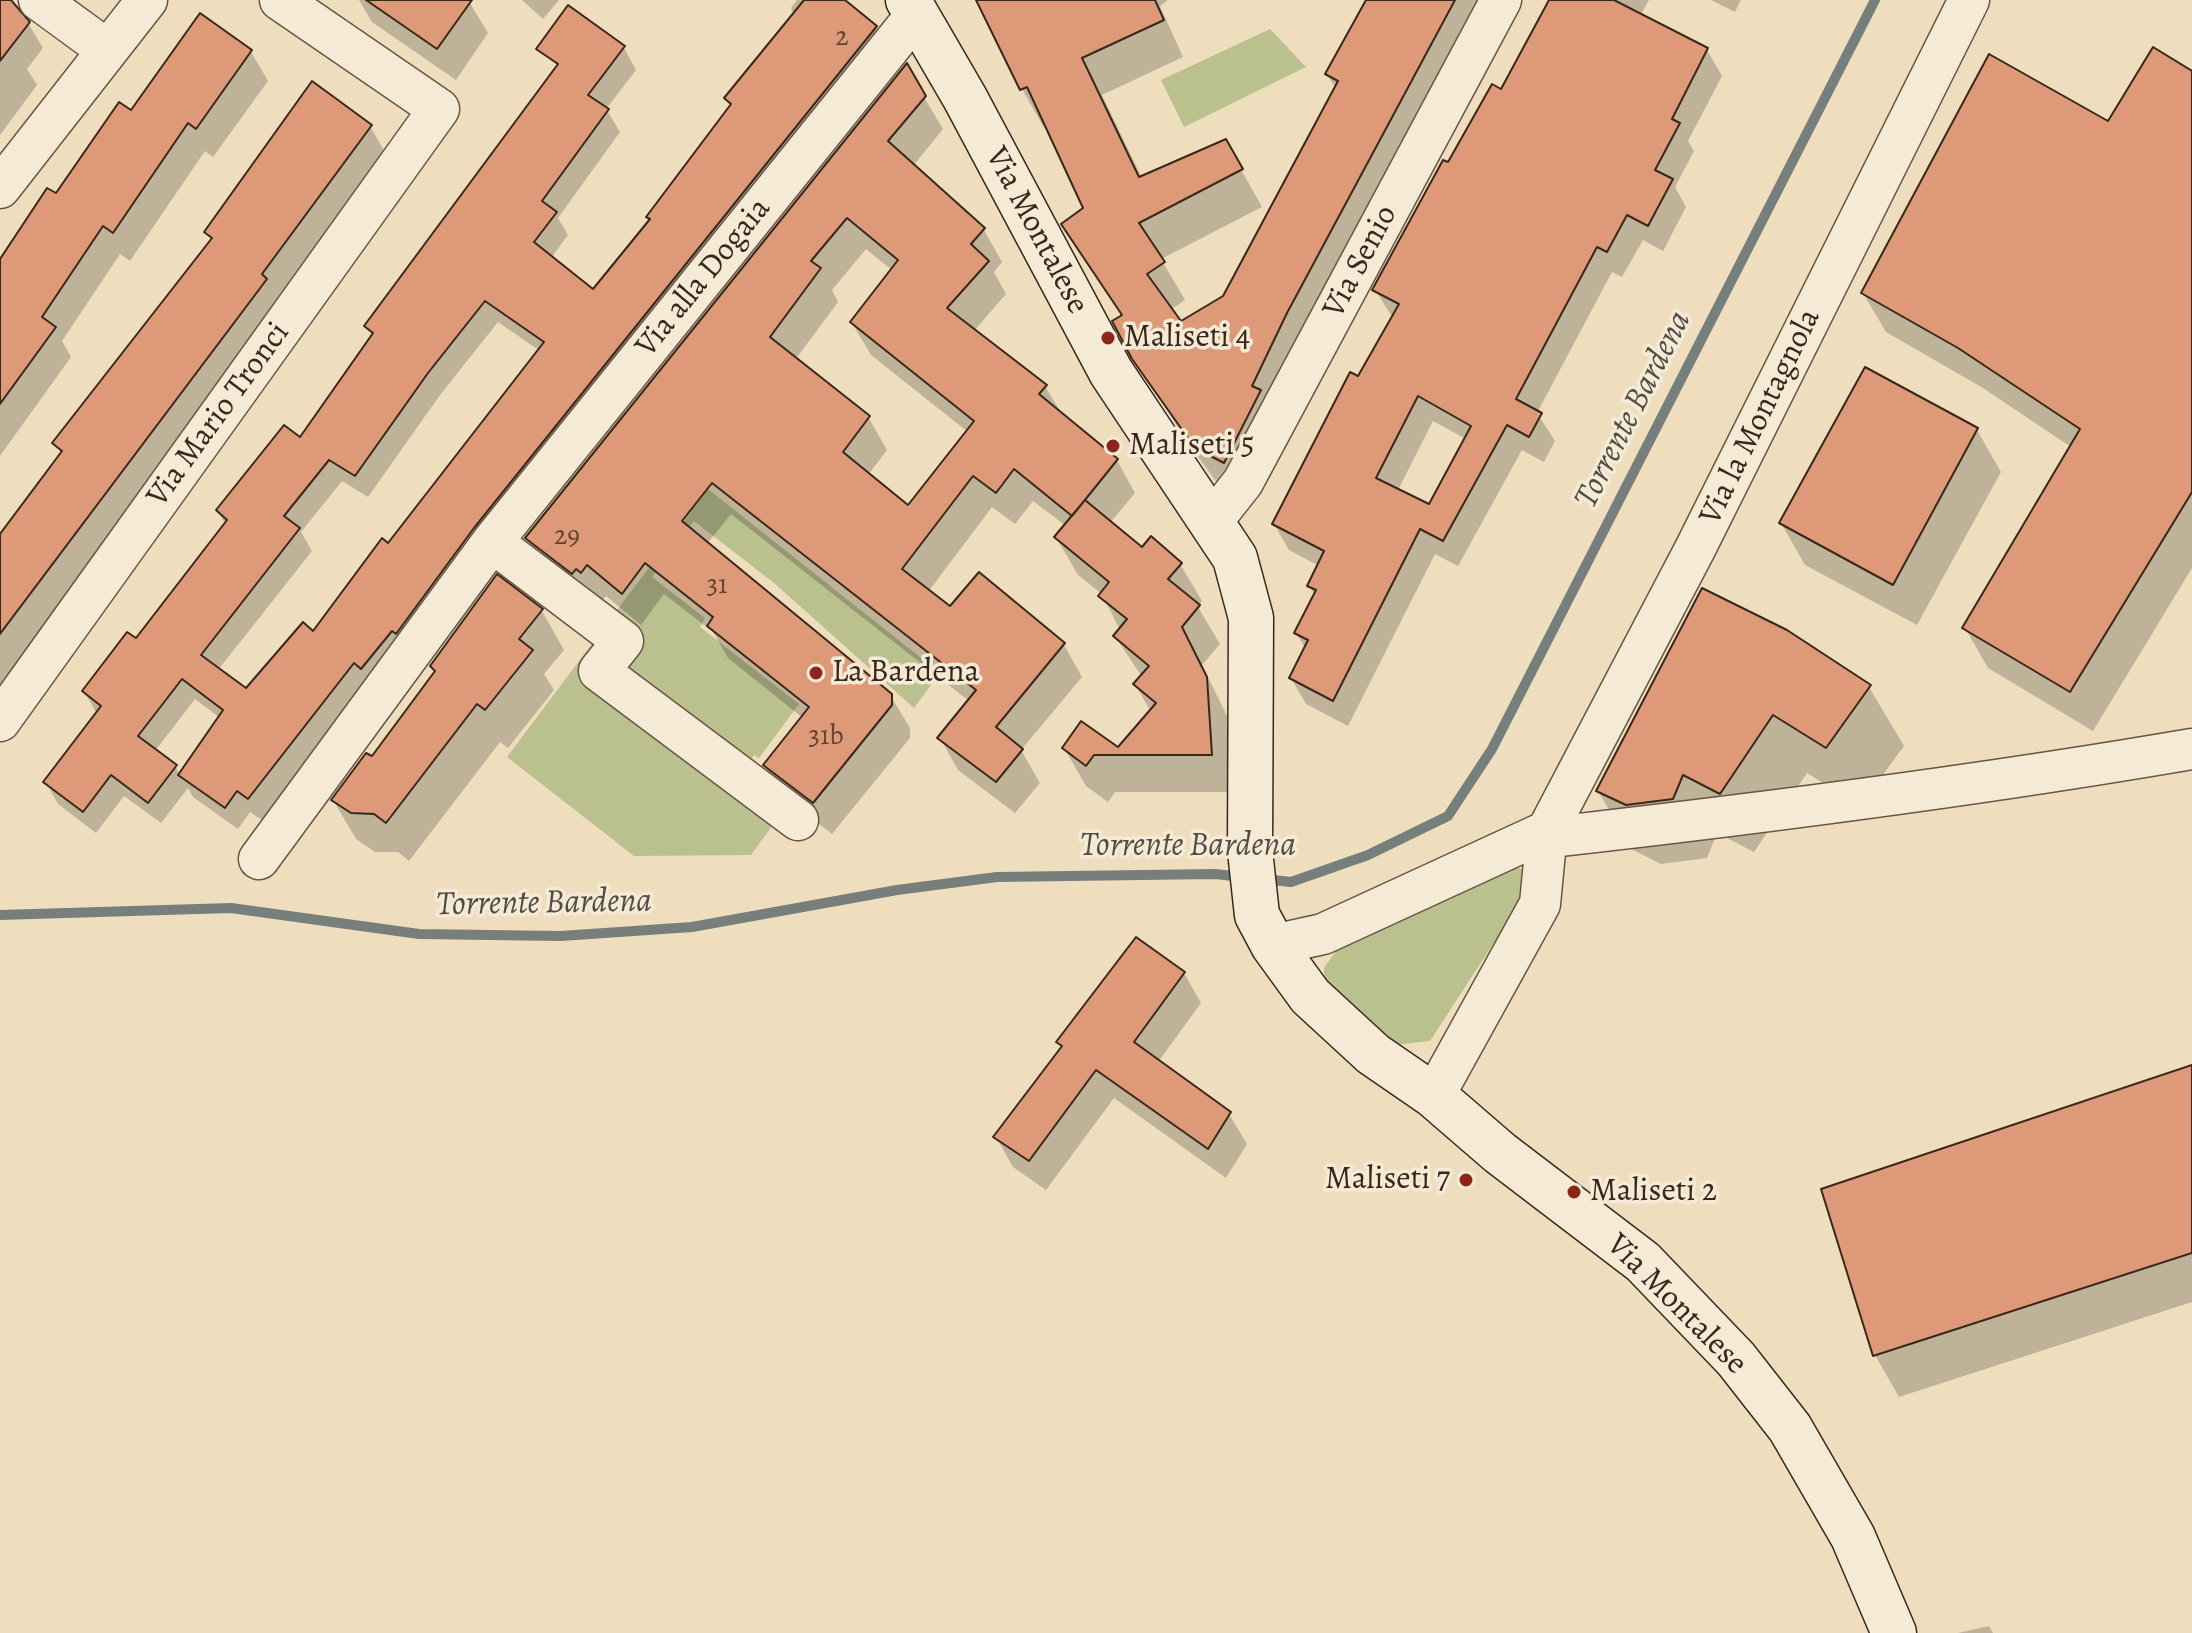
<!DOCTYPE html>
<html>
<head>
<meta charset="utf-8">
<style>
  body { margin:0 }
  canvas { display:block; background:#eedebe }
</style>
</head>
<body>
<canvas width="2192" height="1633"></canvas>
<script>
const g = document.querySelector('canvas').getContext('2d');
g.lineJoin = 'round';
function fill(path, color) {
  g.fillStyle = color;
  g.fill(path, 'evenodd');
}
function stroke(path, color, width, dash) {
  g.strokeStyle = color;
  g.lineWidth = width;
  g.lineCap = dash ? 'butt' : 'round';
  g.setLineDash(dash || []);
  g.stroke(path);
}
function label(font, color, halo, rows, align = 'center') {
  g.font = font + ' Alegreya,serif';
  g.lineWidth = 7;
  g.setLineDash([]);
  g.textBaseline = 'middle';
  g.strokeStyle = halo;
  g.fillStyle = color;
  for (const [text, x, y, turn = 0] of rows) {
    g.save();
    g.translate(x, y);
    g.rotate((+turn || 0) * Math.PI / 180);
    g.textAlign = isNaN(turn) ? turn : align;
    if (halo) g.strokeText(text, 0, 0);
    g.fillText(text, 0, 0);
    g.restore();
  }
}
const green = new Path2D(`
  M1270 29 1306 67 1184 127 1161 80Z
  M708 489 940 673 914 708 774 583 694 521 652 577 705 618 700 627 799 704 759 758 754 755 732 789 775 822 751 855 634 856 507 757Z
  M1515 865 1526 873 1525 895 1430 1041 1394 1045 1324 982V968L1338 948Z`);
const shadow = new Path2D(`
  M0 0H8L28 23 43 48 27 69 37 85 0 135Z
  M359 0H468L488 33 456 80 372 22Z
  M522 0H559L543 19Z
  M797 0H842L876 28 889 50 367 684 262 820 250 812 238 829 193 797 188 788 161 823 124 796 96 833 58 804 46 782 97 714 84 691 136 641 226 525 218 511 300 440 373 337 366 326 624 48 636 70 606 109 620 132 558 218 568 235 551 258 593 292 651 221 731 107 726 98 794 15 791 8ZM498 322 540 351 389 546 313 634 247 690 218 670 312 551 301 532 342 481 368 497 440 395ZM195 699 220 718 180 775 175 766 155 751Z
  M983 0H1168L1160 6 1183 57 1102 95 1142 178 1225 141 1262 207 1161 259 1185 300 1170 310 1180 323 1224 297 1336 89 1327 74 1379 0H1496L1275 418 1218 484 1185 439 1136 359 1122 317 1063 224 1086 209 1046 124 1043 126 1022 89Z
  M1552 0H1649L1640 16 1707 50 1722 76 1688 141 1694 151 1675 187 1686 207 1663 251 1643 240 1622 277 1612 272 1537 413 1555 441 1544 462 1522 450 1458 566 1435 554 1348 726 1306 704 1291 678 1306 649 1296 633 1315 596 1309 585 1319 566 1289 550 1274 524 1393 318 1375 290 1449 165 1502 92ZM1433 421 1466 439 1430 506 1398 490Z
  M1711 0H1741L1735 12Z
  M200 16 251 52 268 81 213 157 205 151 130 261 120 254 62 341 71 357 0 456V263L131 112Z
  M906 67 943 129 913 166 984 230 1002 262 994 272 1006 294 974 331 1045 386 1063 416 1117 460 1135 493 1110 523 1142 549 1180 564 1202 601 1198 607 1220 644 1202 665 1227 716 1233 792H1115L1108 802 1086 786 1064 748 1118 750 1151 712 1135 684 1142 677 1115 636 1120 630 1102 594 1078 575 1056 537 1066 526 1033 501 1015 524 992 507 928 592 950 608 979 575 1064 645 1082 677 1021 750 1040 783 1015 813 958 770 940 738 969 701 731 514 707 544 890 695 910 728V738L832 834 784 797 765 765 803 718 728 658 713 632 664 594 641 625 606 596 600 604 546 570 527 538ZM866 249 893 271 852 323 871 355 968 432 908 508 868 475 887 450 868 417 795 360 838 302 832 290Z
  M2192 73V568L2093 731 1988 668 1965 628 2071 447 1983 388 1886 332 1863 293 2109 124Z
  M370 126 387 156 0 691V535L62 455 55 443 212 242 207 232Z
  M1977 430 2001 472 1917 625 1805 565 1781 523Z
  M1703 590 1869 687 1904 746 1860 806 1807 773 1754 852 1717 833 1707 858 1661 864 1633 850 1598 791Z
  M542 611 564 650 544 674 554 690 508 748 500 742 409 861 398 852H375L356 839 333 800 373 758 436 673 432 666Z
  M1184 973 1201 1003 1158 1062 1229 1114 1247 1144 1226 1178 1114 1098 1046 1190 1013 1167 996 1137 1062 1048 1059 1042Z
  M2192 1067V1302L1899 1397 1875 1355Z
  M1989 1626 1993 1633H1958Z`);
const stream = new Path2D(`
  M1263 879 1291 882 1368 855 1448 816 1492 749 1875 0
  M0 915 231 908 419 934 561 936 692 927 897 890 997 877 1215 874 1243 877`);
const building = new Path2D(`
  M0 0H11L30 22 0 61Z
  M366 0H472L437 49Z
  M804 0H845L877 26 474 528 396 634 392 631 361 669 354 663 248 799 237 791 225 808 178 775 223 710 182 679 138 736 177 765 148 803 111 775 83 812 43 782 101 706 82 691 127 632 136 638 227 520 216 510 284 425 300 437 373 333 364 326 558 64 536 49 568 5 625 46 588 95 609 109 542 201 557 212 534 242 593 289 650 219 646 217 731 104 724 98ZM485 301 544 342 388 543 382 538 313 631 303 622 246 688 201 655 300 528 284 516 329 460 355 476 428 373Z
  M976 0H1155L1164 20 1082 58 1139 177 1226 139 1243 169 1139 223 1165 262 1147 274 1181 321 1223 296 1338 81 1325 74 1366 0H1455L1287 313 1252 386 1261 390 1224 463 1195 448 1132 359 1112 321 1122 315 1061 224 1083 208 1027 87 1020 90Z
  M1549 0H1614L1708 48 1672 119 1680 123 1655 170 1673 179 1648 226 1627 215 1607 252 1597 247 1516 399 1542 413 1529 437 1507 425 1443 541 1420 529 1333 701 1289 678 1308 640 1294 633 1316 590 1307 586 1324 551 1272 524 1350 372 1358 376 1399 304 1372 290 1443 160 1448 162 1492 84 1501 89ZM1418 396 1471 426 1429 504 1376 478Z
  M200 13 252 50 196 129 188 123 113 233 103 226 42 317 56 327 0 404V259L47 188 56 193 119 102 131 110Z
  M2153 47 2192 71V492L2070 692 1962 628 2080 429 1958 348 1861 293 1989 54 2108 121Z
  M907 63 926 96 888 141 985 228 971 244 989 261 947 308 1047 385 1039 394 1118 459 1072 516 1014 469 996 493 973 476 902 569 950 606 979 572 1065 643 996 727 1023 749 996 782 937 738 976 690 712 483 682 521 892 694V705L813 803 763 765 809 707 707 626 713 617 645 563 622 594 587 565 581 573 576 569 572 574 525 538ZM847 218 898 260 850 322 974 421 908 505 843 452 870 416 770 337 821 268 811 261Z
  M312 81 372 125 262 274 267 279 0 634V534L62 451 52 443 212 238 204 232Z
  M1865 367 1978 428 1893 585 1779 523Z
  M1085 500 1142 547 1151 536 1182 563 1168 579 1200 605 1182 627 1207 677 1212 755H1094L1086 766 1062 748 1081 721 1118 747 1156 703 1133 684 1149 666 1113 636 1127 619 1098 596 1109 582 1054 537Z
  M497 574 543 609 519 639 533 650 485 710 477 704 386 823 374 814 351 813 331 800 366 753 372 756 435 671 430 666Z
  M1702 588 1787 630 1871 685 1826 748 1773 715 1720 794 1683 775 1673 799 1626 805 1596 791Z
  M1136 937 1185 972 1134 1042 1231 1112 1208 1149 1096 1070 1029 1161 993 1137 1062 1046 1056 1042Z
  M2192 1065V1253L1873 1356 1821 1189Z`);
const street = new Path2D(`
  M39 0 106 49
  M0 188 147 0
  M1213 520 1243 482 1501 0
  M492 542 623 641 599 671 798 820
  M0 721 439 109 280 0
  M259 859 492 542 916 15
  M1273 945 1323 934 1547 831 1561 836C1773 812 1982 785 2192 749
  M1434 1096 1540 904 1547 831 1695 549 1969 0`);
const secondary = new Path2D(`
  M908 0 965 98 1111 372 1235 558 1251 618 1250 851 1257 915 1273 945 1310 996 1373 1054 1434 1096 1500 1153 1643 1262 1736 1359 1790 1428 1853 1537 1894 1633`);
const markers = [
  [1108,338,8,"#8f2418"],
  [1113,446,8,"#8f2418"],
  [816,673,8,"#8f2418"],
  [1466,1180,8,"#8f2418"],
  [1574,1192,8,"#8f2418"]
];
const numberNames = [
  ["2",842,38],
  ["29",567,537],
  ["31",717,586],
  ["31b",826,737]
];
const streetNames = [
  ["Via Montalese",1036,231,62],
  ["Via Senio",1361,262,-62],
  ["Via alla Dogaia",704,278,-51],
  ["Via Mario Tronci",219,415,-54],
  ["Via la Montagnola",1761,417,-64],
  ["Via Montalese",1676,1305,45]
];
const poiNames = [
  ["Maliseti 4",1124,338],
  ["Maliseti 5",1129,446],
  ["La Bardena",832,673],
  ["Maliseti 7",1450,1180,"right"],
  ["Maliseti 2",1590,1192]
];
const waterNames = [
  ["Torrente Bardena",1634,410,-63],
  ["Torrente Bardena",1188,847],
  ["Torrente Bardena",544,904,-1]
];
fill(green, '#bbc08f');
fill(shadow, '#0003');
stroke(stream, '#767f7c', 10);
fill(building, '#de9978');
stroke(building, '#39281a', 2);
stroke(street, '#665643', 43);
stroke(secondary, '#39281a', 47);
stroke(street, '#f4ead5', 40);
stroke(secondary, '#f4ead5', 44);
for (const [x, y, r, color] of markers) {
  const dot = new Path2D();
  dot.arc(x, y, r, 0, 2 * Math.PI);
  g.fillStyle = color;
  g.fill(dot);
  stroke(dot, '#f4ead5', 3);
}
label('28px', '#624432', null, numberNames);
label('32px', '#39281a', '#f4ead5', streetNames);
label('32px', '#39281a', '#f4ead5', poiNames, 'left');
label('italic 34px', '#524c43', '#f4ead5', waterNames);
</script>
</body>
</html>
